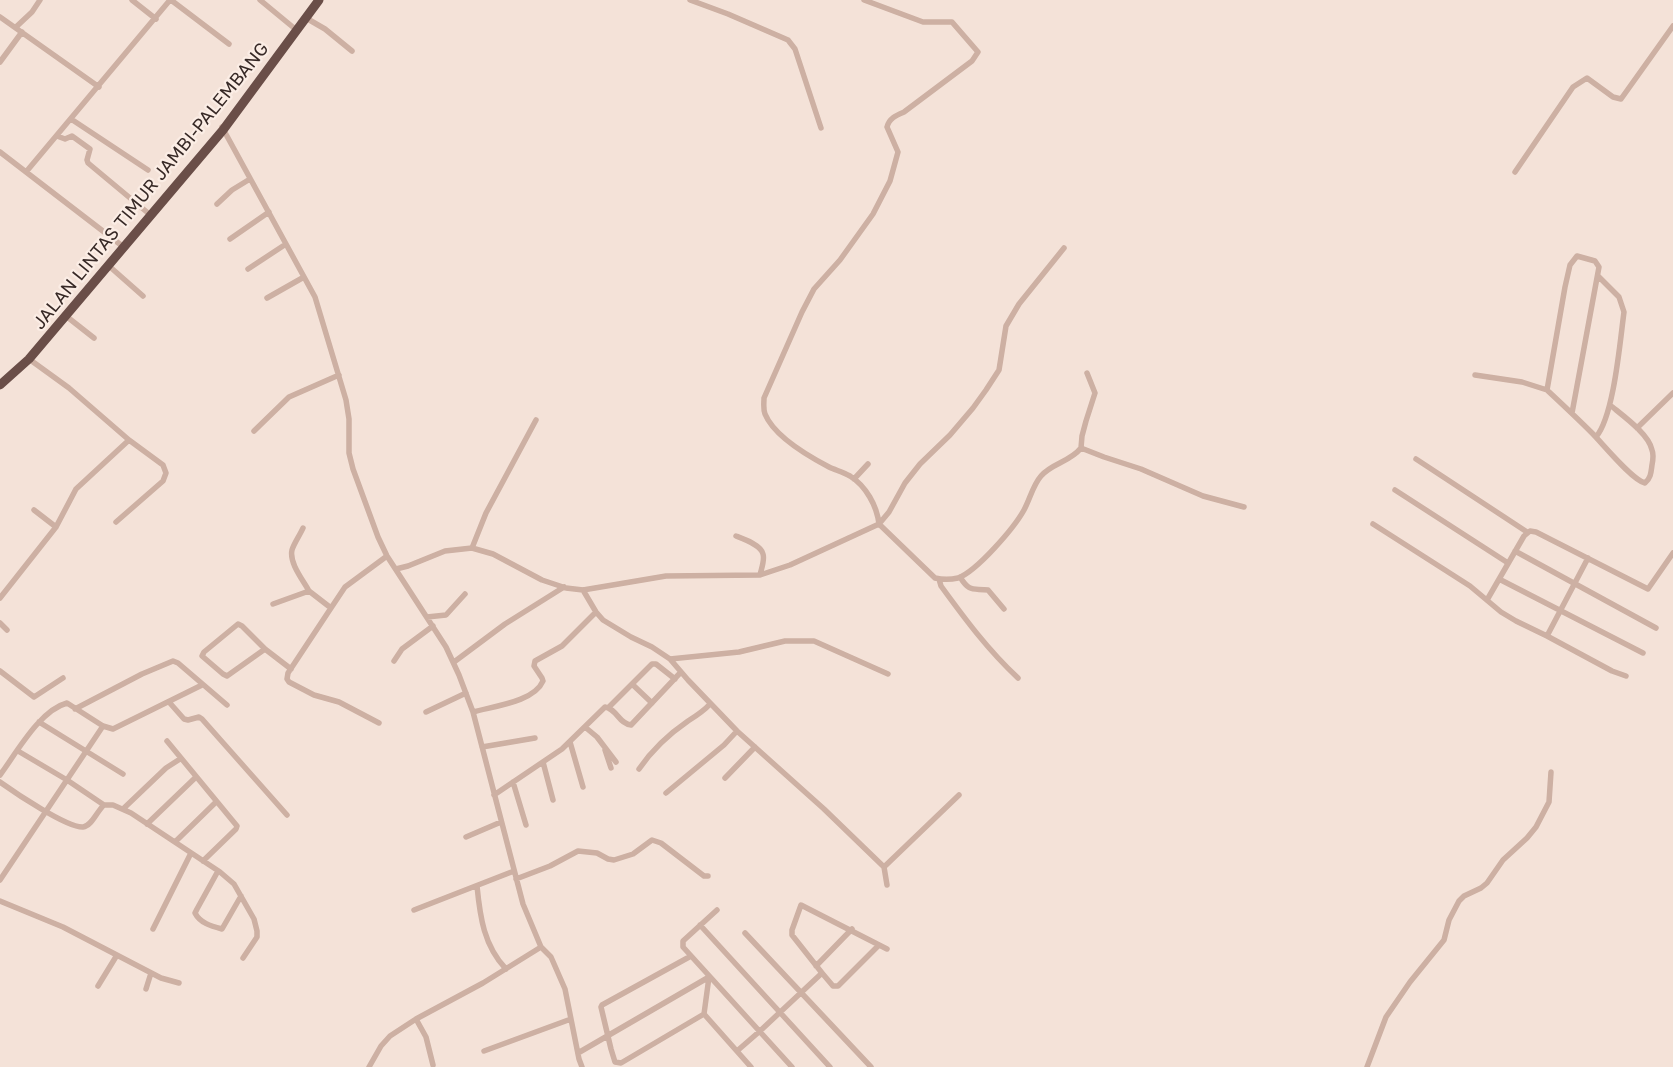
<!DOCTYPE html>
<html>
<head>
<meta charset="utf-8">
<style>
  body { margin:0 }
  canvas { display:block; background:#f4e2d8 }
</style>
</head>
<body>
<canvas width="1673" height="1067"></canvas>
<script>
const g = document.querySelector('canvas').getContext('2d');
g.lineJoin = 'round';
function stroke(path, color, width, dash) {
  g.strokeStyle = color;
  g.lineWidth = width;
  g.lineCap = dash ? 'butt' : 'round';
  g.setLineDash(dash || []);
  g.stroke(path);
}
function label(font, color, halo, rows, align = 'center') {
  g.font = font + ' "Golos Text",sans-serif';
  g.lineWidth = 4.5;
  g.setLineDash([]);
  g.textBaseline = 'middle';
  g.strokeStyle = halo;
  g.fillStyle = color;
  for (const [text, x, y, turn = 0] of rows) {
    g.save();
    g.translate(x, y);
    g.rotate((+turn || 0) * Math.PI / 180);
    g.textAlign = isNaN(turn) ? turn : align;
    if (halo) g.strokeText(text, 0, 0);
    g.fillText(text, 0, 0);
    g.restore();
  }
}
const minor = new Path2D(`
  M132 0 156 19
  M171 0 229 44
  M260 0 294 28
  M690 0 728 14 788 40 795 49 821 128
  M0 17 99 87
  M306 18 325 29 352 51
  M16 27 32 12 40 0
  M0 62 22 32
  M71 119 148 170
  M222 127 315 297 346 400 349 419V453L353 469 378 537 387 556 446 647 459 675 473 712 523 904 541 947 551 957 565 989 579 1059 582 1067
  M57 136 65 139 72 136 90 149 87 160 88 163 148 213
  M0 152 121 245
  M26 172 170 0
  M1515 172 1573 87 1587 78 1613 97 1621 99 1673 26
  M217 204 232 190 250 179
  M230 239 269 212
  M1064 248 1019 304 1006 326 999 370 986 390 973 408 950 435 920 464 905 483 889 512 879 524 935 578C944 580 949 580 958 578 977 571 1014 528 1024 510 1030 499 1033 485 1041 476 1052 463 1070 462 1081 448L1082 436 1086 421 1095 393 1087 373
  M109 266 143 296
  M248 269 286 244
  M267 298 304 277
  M66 316 94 338
  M1475 375 1522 382 1547 390
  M1572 413 1599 267 1595 261 1577 256 1570 265 1565 287 1547 390C1562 404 1577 418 1592 433 1603 444 1632 480 1645 483 1651 478 1651 472 1652 465 1653 460 1654 455 1652 450 1649 434 1622 415 1610 405
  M1637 428 1673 393
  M254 431 289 397 339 375
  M1596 437C1614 416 1620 341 1624 312L1619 297 1598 276
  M1081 448 1104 457 1141 469 1203 496 1244 507
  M1416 459 1527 532
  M854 479 868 464
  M1395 490 1508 563
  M34 510 56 527
  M116 522 163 481 166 473 163 465 129 440
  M1373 524 1470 586 1501 612 1516 621 1547 636
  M303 528C300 535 294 543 292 550 289 563 303 580 309 591
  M736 536C744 539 761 545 763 554 765 560 761 570 760 575
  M472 548 486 513 536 420
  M1515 551 1656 628
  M1588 558 1547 636 1612 671 1626 676
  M396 569 408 566 445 551 472 548 493 554 542 580 566 588 583 590 666 576 760 575 790 565 879 524C877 506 866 486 850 476 843 472 835 470 829 467 808 456 774 436 765 414 763 409 764 403 764 398L802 312 814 289 840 260 873 214 890 181 898 152 887 127C889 118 897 115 904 112L972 61 978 52 952 22H923L864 0
  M960 577C970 593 973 588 988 590L1004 609
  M939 579 941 586C965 619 988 650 1018 678
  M1499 579 1643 653
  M583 590 596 612 603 620 631 637 652 647 670 659 688 680 737 731 824 809 884 867 887 885
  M0 598 56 527 76 489 129 440 69 388 29 359
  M1487 600 1524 536 1530 531 1536 532 1648 589 1673 553
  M273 604 309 591 331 608 345 587 387 556
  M331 608 288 673 287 679 289 682 314 695 339 702 379 723
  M427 617 446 615 465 594
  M0 623 7 630
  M265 649 227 676 223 674 202 656 204 652 238 624 242 626 265 649 291 669
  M670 659 739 652 785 641H814L888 674
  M394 661 402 649 433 626
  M454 662 505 624 564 587
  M0 671 34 697 63 678
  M632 684 652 703
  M169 702 184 719 188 720 199 717 202 719 287 815
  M609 707 652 664H656L675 679
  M75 709 142 674 173 661 178 663 227 705
  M426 712 466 693
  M473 712C494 706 534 702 543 681L542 678 534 666 535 661 562 646 596 612
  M39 722 123 774
  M585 727 597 737 616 762
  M167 741 237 826 236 829 203 861
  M570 742 583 787
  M482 747 535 738
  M605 750 611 768
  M18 751 67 780 104 805
  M543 762 553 800
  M639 769C652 750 669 734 688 721 696 716 704 711 710 704
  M0 775C17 752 40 710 67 703L103 726 113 729 202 685
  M725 778 755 747
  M0 782C14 792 67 828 83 827 92 826 97 811 104 805H113L131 813 220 872 234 884 254 919 257 931V937L243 958
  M513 782 526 825
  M666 793 724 745 737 731
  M494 795 562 749 605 707C617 709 619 724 631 725L681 672
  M123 809 166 768 180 759
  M147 824 196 777
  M466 837 501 822
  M175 842 216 802
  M884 867 959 795
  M218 871 197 909 195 913C200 923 211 926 222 929L241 896
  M516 879 550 866 578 851 597 853 608 859 614 860 633 854 652 840 661 843 704 876H708
  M0 880 103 726
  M477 886C480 917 484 946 506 969
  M0 901 63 927 161 978 179 983
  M414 910 514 871
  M717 910 683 941V947L792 1067
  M700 925 830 1067
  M153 929 191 853
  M745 933 871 1067
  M691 956 602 1005 601 1007 611 1049 615 1062 621 1063 704 1014 709 977
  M816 966 852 929
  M822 973 792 935V930L801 905 887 949
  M98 986 117 955
  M146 989 151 973
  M704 1014 751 1067
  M416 1019 426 1037 433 1065
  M484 1051 571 1019
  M737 1051 760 1031 822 973 833 986H838L879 945
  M578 1053 709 977
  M369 1067 381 1046 390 1036 416 1019 483 983 541 947
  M1367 1067 1386 1017 1410 982 1444 940 1449 920 1459 901 1464 896 1481 888 1487 883 1503 860 1527 838 1536 827 1549 802 1551 772`);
const trunk = new Path2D(`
  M0 385 29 359 223 130 319 0`);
const streetNames = [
  ["JALAN LINTAS TIMUR JAMBI-PALEMBANG",151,186,-51]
];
stroke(minor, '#cdb0a3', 5.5);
stroke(trunk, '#6a4e48', 9);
label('18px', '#372926', '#fbede5', streetNames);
</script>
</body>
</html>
